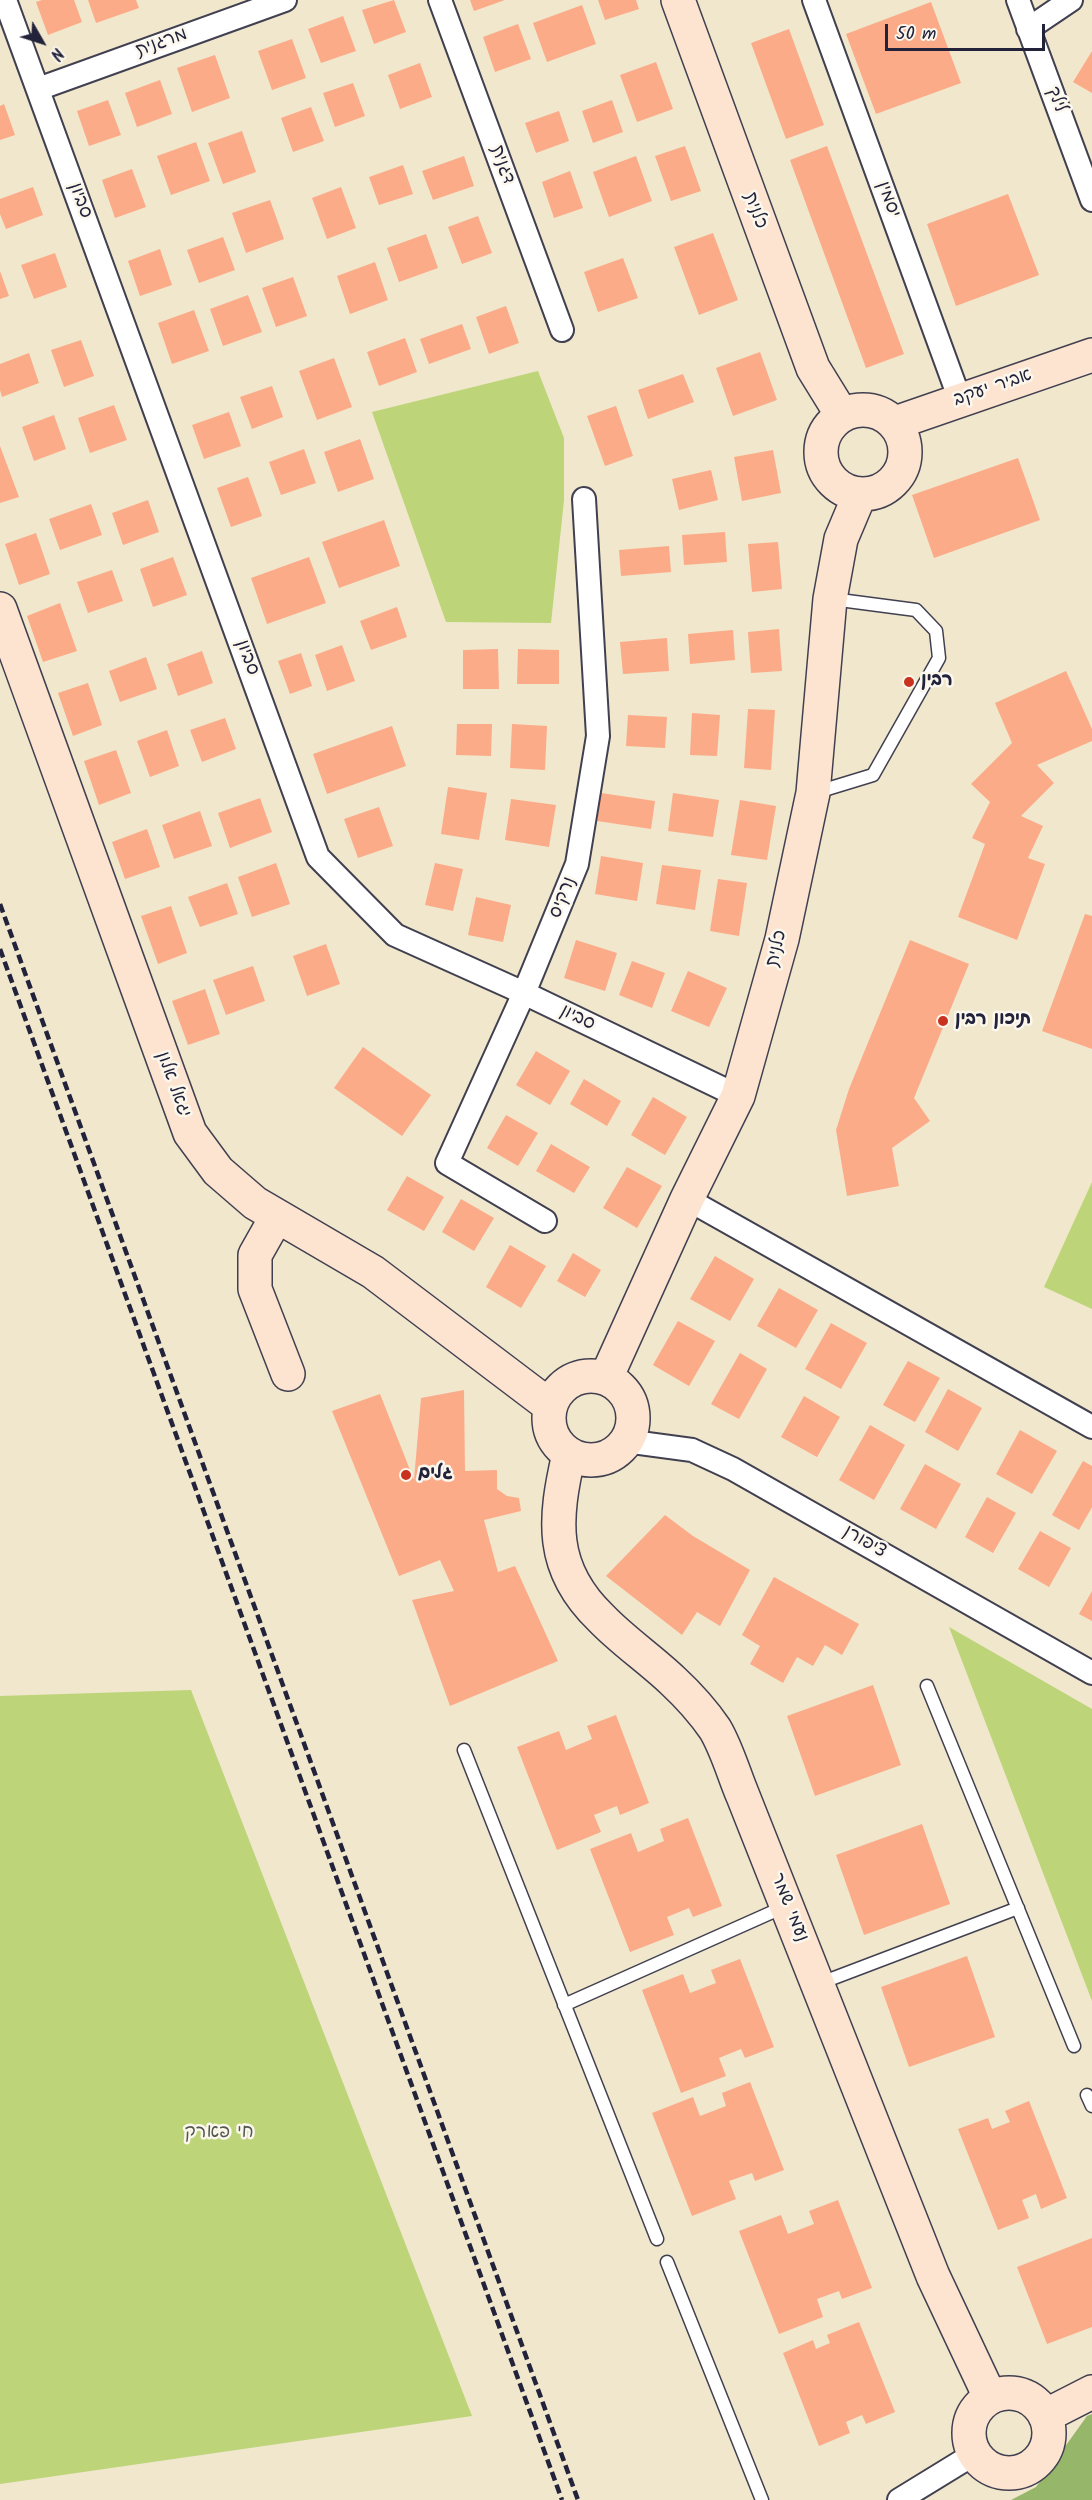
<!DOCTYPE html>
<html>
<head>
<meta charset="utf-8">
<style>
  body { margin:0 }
  #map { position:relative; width:1092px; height:2500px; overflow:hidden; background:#f0e7cc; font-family:Kalam,sans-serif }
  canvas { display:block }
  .north { position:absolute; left:12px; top:12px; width:60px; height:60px; -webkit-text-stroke:4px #fbf7ec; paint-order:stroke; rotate:129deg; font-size:16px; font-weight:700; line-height:24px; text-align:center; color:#22223b }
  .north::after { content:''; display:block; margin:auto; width:21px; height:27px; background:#22223b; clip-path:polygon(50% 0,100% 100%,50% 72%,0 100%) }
  .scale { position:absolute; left:885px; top:24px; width:160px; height:27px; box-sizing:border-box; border:3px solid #22223b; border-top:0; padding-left:8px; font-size:18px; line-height:21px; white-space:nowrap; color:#22223b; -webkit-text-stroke:4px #fbf7ec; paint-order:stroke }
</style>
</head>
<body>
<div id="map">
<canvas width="1092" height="2500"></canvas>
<div class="north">N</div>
<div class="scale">50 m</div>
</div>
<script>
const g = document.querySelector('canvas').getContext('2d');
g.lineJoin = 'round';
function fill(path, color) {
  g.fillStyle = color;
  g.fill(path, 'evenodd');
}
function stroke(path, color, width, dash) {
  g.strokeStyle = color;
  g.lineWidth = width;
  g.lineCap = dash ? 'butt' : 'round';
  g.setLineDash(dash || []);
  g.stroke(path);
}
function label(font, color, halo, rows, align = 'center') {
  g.font = font + ' Kalam,"Playpen Sans Hebrew",sans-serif';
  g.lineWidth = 5;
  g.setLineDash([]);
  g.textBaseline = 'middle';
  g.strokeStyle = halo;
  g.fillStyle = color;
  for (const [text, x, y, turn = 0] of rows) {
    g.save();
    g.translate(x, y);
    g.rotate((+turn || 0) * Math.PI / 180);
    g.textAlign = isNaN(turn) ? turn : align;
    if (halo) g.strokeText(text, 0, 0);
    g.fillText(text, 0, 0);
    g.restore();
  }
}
const green = new Path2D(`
  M538 371 564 438V500L551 623 446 622 372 412Z
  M1092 1182V1309L1044 1287Z
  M949 1627 1092 1709V2001Z
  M191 1690 472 2416 0 2484V1696Z`);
const forest = new Path2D(`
  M1092 2414V2500H1011L1036 2487 1087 2416Z`);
const building = new Path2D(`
  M42 0H74L82 22 48 35 36 2Z
  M88 0H136L139 8 96 23Z
  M394 0 406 32 374 44 362 10Z
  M470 0H505L474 11Z
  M598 0H636L639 9 605 20Z
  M931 2 961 83 876 114 846 34Z
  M582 5 596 44 547 62 533 23Z
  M343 16 356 51 321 63 308 29Z
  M518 24 531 59 495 72 483 37Z
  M789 29 824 125 786 139 751 43Z
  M292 39 306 78 272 90 258 51Z
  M1092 51V93L1073 82Z
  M215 55 230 98 192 112 177 68Z
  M656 62 673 109 637 122 620 75Z
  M420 63 432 97 400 109 388 75Z
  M160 80 172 114 137 127 125 93Z
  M353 83 365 116 335 127 323 93Z
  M108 100 121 135 89 146 77 111Z
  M612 100 623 132 593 143 582 111Z
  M4 104 15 135 0 140V106Z
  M311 107 324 141 293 152 281 118Z
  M559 111 569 141 536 153 525 123Z
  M242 131 256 172 223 184 208 143Z
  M196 142 210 181 171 195 157 156Z
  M685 146 701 191 671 201 655 156Z
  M827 146 904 354 866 368 790 160Z
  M464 156 474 186 433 200 422 171Z
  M636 156 652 201 609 217 593 172Z
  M403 165 413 194 379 205 369 177Z
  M132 169 146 207 115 218 102 180Z
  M570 171 583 208 554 218 542 182Z
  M33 187 43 215 6 229 0 214V199Z
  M341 187 356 228 327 239 312 198Z
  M1008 194 1039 275 956 306 927 224Z
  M270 200 284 239 246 253 232 213Z
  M478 216 492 253 462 264 448 227Z
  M713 233 738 300 699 315 674 247Z
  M426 234 438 268 399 282 387 248Z
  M223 237 235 270 199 283 187 250Z
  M160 249 172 285 140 296 128 261Z
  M55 253 67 287 34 299 21 265Z
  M623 258 638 298 598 312 584 272Z
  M375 262 388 300 350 314 337 276Z
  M0 271 9 296 0 299Z
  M293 277 307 316 276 327 262 288Z
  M248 295 262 332 223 346 210 309Z
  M506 306 519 343 489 354 476 317Z
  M194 310 209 351 172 364 158 323Z
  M462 324 471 349 429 364 420 339Z
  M405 338 417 372 379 386 367 352Z
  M81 340 94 376 64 387 51 350Z
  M760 352 777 400 733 416 716 368Z
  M29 353 39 383 2 397 0 390V364Z
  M334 358 352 407 317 420 299 371Z
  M683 374 694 402 648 419 638 390Z
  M272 386 283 417 252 429 240 397Z
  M114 405 127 440 90 453 78 418Z
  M616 406 633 456 605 466 587 416Z
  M229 412 241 446 204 459 192 425Z
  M54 415 66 449 34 461 22 427Z
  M360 439 374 479 338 492 324 452Z
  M0 446 19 497 0 503Z
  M304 449 316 483 281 495 269 462Z
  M773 450 781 493 742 501 734 457Z
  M1018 458 1040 520 934 558 912 495Z
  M711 470 718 500 679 510 672 479Z
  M248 477 262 516 231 527 217 488Z
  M148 500 159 532 123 545 112 513Z
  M91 504 102 535 60 550 49 519Z
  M384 520 400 566 339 588 322 542Z
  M725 532 727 562 684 565 682 535Z
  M36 533 50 574 19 585 5 544Z
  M778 542 782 589 752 592 748 544Z
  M669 546 671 572 621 576 619 550Z
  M173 557 187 595 153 607 140 569Z
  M309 557 326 603 267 624 251 578Z
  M112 570 123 601 88 613 77 582Z
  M60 603 77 651 43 662 27 616Z
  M397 607 407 637 371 650 360 621Z
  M779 629 782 671 751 673 748 632Z
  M733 630 735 660 690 664 688 634Z
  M667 638 669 671 623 674 620 642Z
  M342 645 355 681 327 691 315 655Z
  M498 649 499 689H463V650Z
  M518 649 559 650V684H517Z
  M202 651 213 683 178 696 167 664Z
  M301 653 312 686 290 694 278 661Z
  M146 657 157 689 120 702 109 671Z
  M1066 671 1092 729V741L1037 765 1054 783 1021 816 1043 826 1028 858 1045 864 1017 940 958 917 985 844 972 838 990 802 971 784 1012 743 995 703Z
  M88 683 102 725 73 736 58 693Z
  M748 709 775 710 771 770 744 768Z
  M692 713 720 715 717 756 690 755Z
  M628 715 667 717 665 748 626 746Z
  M225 718 236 749 202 762 190 730Z
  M457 724H492L491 756 456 755Z
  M512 724 547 726 545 770 510 768Z
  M392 726 406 766 327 794 313 754Z
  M167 730 179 766 150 777 137 741Z
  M116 750 131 793 99 805 84 761Z
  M448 787 487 793 479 840 441 834Z
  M601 793 655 801 651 829 597 821Z
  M673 793 719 800 713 837 668 831Z
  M260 798 272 832 230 848 218 813Z
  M511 799 556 805 549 847 505 840Z
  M740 800 776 806 767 860 731 855Z
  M379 807 393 846 358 858 344 819Z
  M200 811 212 846 174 859 162 825Z
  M147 829 160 867 125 879 112 842Z
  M601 856 643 863 637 901 595 894Z
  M276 863 290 904 252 917 238 877Z
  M435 863 463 869 453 911 425 905Z
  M662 865 701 870 695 910 656 904Z
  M718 879 747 883 739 936 710 931Z
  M227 883 238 914 200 927 188 897Z
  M476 897 511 905 503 942 468 935Z
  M171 906 187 953 158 964 141 916Z
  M1085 914 1092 916V1049L1042 1031Z
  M576 940 617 953 605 991 564 978Z
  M910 940 969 964 914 1098 930 1121 892 1148 899 1186 847 1196 836 1130 849 1089Z
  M326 944 340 984 307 996 293 956Z
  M632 961 665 973 652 1008 619 995Z
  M253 966 265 1001 226 1015 213 980Z
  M688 971 727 988 709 1027 671 1011Z
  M205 989 220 1034 188 1045 172 1001Z
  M363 1047 431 1095 402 1136 334 1088Z
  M536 1051 570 1071 550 1105 516 1085Z
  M584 1079 621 1101 607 1126 570 1104Z
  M653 1097 687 1117 665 1155 631 1135Z
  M506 1115 538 1133 518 1166 487 1148Z
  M551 1144 590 1167 574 1193 536 1171Z
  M627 1167 662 1186 637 1228 603 1208Z
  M407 1176 444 1197 424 1231 387 1210Z
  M461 1199 494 1218 474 1251 442 1232Z
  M510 1245 546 1266 521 1308 486 1287Z
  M573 1253 601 1270 585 1297 557 1281Z
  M715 1256 754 1279 730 1321 690 1299Z
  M779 1288 818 1310 796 1348 757 1326Z
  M678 1321 715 1341 689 1386 653 1365Z
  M831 1323 867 1343 841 1389 805 1369Z
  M740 1353 767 1369 739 1419 711 1404Z
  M908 1361 940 1378 915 1422 883 1405Z
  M948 1389 982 1408 958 1451 925 1432Z
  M464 1390 465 1471 497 1470V1489L507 1496 519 1498 521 1511 484 1520 498 1572 515 1566 558 1661 450 1706 412 1600 454 1591 440 1560 399 1576 332 1411 380 1394 414 1480 421 1398Z
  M804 1396 840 1417 817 1457 781 1437Z
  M870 1425 905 1445 874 1500 839 1480Z
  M1020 1430 1057 1451 1032 1494 996 1474Z
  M1083 1461 1092 1466V1507L1079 1530 1052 1515Z
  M925 1464 961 1484 936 1529 900 1509Z
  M987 1497 1016 1513 993 1553 965 1537Z
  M665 1515 693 1536 750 1570 720 1626 697 1612 682 1635 606 1576Z
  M1040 1531 1071 1548 1049 1587 1018 1569Z
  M774 1577 859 1624 842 1655 825 1645 813 1666 797 1657 783 1683 750 1664 760 1646 742 1635Z
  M1092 1591V1621L1079 1614Z
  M873 1685 901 1765 815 1796 787 1716Z
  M616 1715 649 1803 620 1815 617 1806 594 1815 601 1832 557 1850 517 1747 559 1731 566 1750 592 1739 587 1726Z
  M688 1818 722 1906 693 1917 689 1908 667 1917 674 1935 630 1952 590 1849 631 1833 638 1852 664 1841 660 1829Z
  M922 1824 950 1904 864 1935 836 1855Z
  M967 1956 995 2037 909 2067 881 1987Z
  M740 1959 774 2047 745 2058 741 2049 719 2058 726 2076 681 2093 642 1990 683 1974 690 1993 716 1983 711 1970Z
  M750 2082 784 2170 755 2181 752 2173 729 2181 736 2199 692 2216 652 2113 693 2097 700 2116 726 2106 722 2093Z
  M1029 2101 1067 2198 1041 2209 1036 2194 1022 2200 1029 2218 998 2230 958 2129 988 2118 992 2129 1010 2122 1005 2111Z
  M838 2200 872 2288 842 2299 839 2291 817 2299 823 2317 779 2334 739 2231 781 2215 788 2234 814 2224 809 2211Z
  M1092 2238V2327L1047 2344 1017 2267Z
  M859 2322 895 2412 866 2424 862 2415 846 2422 850 2433 819 2446 783 2353 813 2340 816 2349 830 2343 827 2335Z`);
const lane = new Path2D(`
  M814 793 873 775 939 658 936 631 916 610 832 599
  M927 1686 1074 2046
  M464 1750 657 2239
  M818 1984 1018 1908
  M564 2005 786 1906
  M1087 2095 1092 2106
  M667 2262 762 2500`);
const street = new Path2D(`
  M5 0 318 857 395 935 524 993 738 1096
  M440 0 562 330
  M814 0 960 400
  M1018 0 1092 200
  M1028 29 1071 0
  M38 89 285 0
  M687 1199 1092 1427
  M545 1221 447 1163 524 993 577 864 598 736 584 499
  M625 1441 692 1450 733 1469 1092 1673
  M899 2500 974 2454`);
const secondary = new Path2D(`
  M678 0 813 368 842 415
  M821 452a42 42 0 1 1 84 0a42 42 0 1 1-84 0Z
  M895 423 1092 355
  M0 609 190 1133 218 1171 255 1203 373 1272 550 1406
  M277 1216 255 1255V1289L288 1374
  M549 1418a42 42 0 1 1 84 0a42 42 0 1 1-84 0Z
  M606 1378 687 1199 738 1096 782 939 813 793 830 599 841 539 860 494
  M569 1454C554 1519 549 1568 601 1618 623 1641 650 1659 673 1681 687 1694 704 1713 715 1729 727 1749 734 1775 743 1796L933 2276 990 2397
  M969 2433a40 40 0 1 1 80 0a40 40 0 1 1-80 0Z
  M1045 2416 1092 2392`);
const rail = new Path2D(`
  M0 904 578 2500
  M0 949 562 2500`);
const markers = [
  [909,682,6,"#c8321e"],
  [943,1021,6,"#c8321e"],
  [406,1475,6,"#c8321e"]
];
const streetNames = [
  ["מרגנית",162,44,-20],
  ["לילך",1055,100,69],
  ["דגנית",501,165,70],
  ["יסמין",887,200,70],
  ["סביון",79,201,70],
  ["כלנית",754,211,70],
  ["אביר יעקב",993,389,-19],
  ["סביון",246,658,70],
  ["נרקיס",564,898,-68],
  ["כלנית",778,949,-76],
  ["סביון",577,1019,26],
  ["יגאל אלון",172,1085,70],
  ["ציפורן",864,1543,30],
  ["נעמי שמר",788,1908,68]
];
const poiNames = [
  ["רבין",921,682],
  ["תיכון רבין",955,1021],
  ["גלים",418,1475]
];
const parkNames = [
  ["חי פארק",219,2134]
];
fill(green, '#bdd479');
fill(forest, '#96b669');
fill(building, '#fcab89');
stroke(lane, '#414051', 15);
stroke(street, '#414051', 26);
stroke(secondary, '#414051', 36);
stroke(lane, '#fff', 12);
stroke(street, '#fff', 22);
stroke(secondary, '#fde4d0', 33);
stroke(rail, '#22223b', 4.5, [9, 4.5]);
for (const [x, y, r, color] of markers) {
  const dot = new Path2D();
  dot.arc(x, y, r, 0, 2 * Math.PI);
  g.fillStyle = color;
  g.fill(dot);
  stroke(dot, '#fbf7ec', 2);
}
label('18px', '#22223b', '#fbf7ec', streetNames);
label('bold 18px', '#22223b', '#fbf7ec', poiNames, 'left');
label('18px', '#50574e', '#fbf7ec', parkNames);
</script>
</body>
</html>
